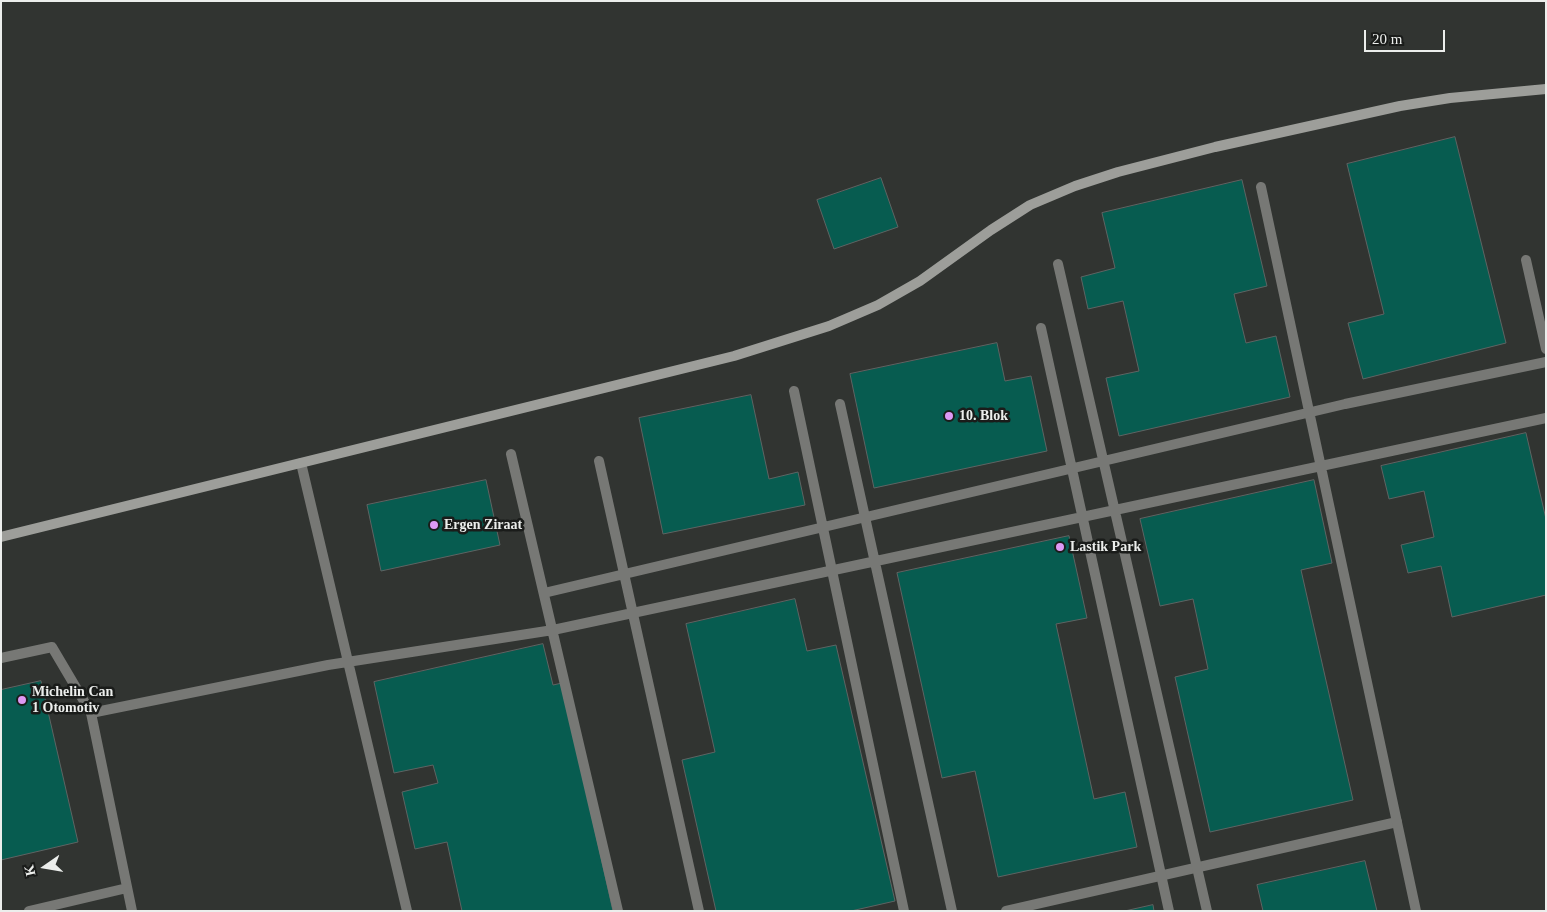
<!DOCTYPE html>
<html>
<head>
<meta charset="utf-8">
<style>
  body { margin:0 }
  #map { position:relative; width:1547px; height:912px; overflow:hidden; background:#313431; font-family:"Times New Roman",serif }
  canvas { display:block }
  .frame { position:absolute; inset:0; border:2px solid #eceeec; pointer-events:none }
  .north { position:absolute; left:20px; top:842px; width:50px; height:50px; -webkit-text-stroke:4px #1a1c1a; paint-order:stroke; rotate:257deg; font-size:14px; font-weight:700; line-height:20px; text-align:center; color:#eceeec }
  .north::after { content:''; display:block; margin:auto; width:18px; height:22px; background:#eceeec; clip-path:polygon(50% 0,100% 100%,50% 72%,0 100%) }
  .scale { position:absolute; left:1364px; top:30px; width:81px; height:22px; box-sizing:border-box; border:2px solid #eceeec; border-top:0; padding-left:6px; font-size:15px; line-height:18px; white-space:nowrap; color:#eceeec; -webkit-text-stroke:4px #1a1c1a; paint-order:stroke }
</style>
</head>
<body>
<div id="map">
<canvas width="1547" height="912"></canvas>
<div class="frame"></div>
<div class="north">K</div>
<div class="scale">20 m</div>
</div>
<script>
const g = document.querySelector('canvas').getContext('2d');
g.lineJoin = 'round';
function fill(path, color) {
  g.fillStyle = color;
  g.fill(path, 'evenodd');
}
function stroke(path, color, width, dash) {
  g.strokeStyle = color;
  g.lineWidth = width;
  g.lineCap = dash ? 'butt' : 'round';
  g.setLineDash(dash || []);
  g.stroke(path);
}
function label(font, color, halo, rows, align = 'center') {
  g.font = font + ' "Times New Roman",serif';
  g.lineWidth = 5;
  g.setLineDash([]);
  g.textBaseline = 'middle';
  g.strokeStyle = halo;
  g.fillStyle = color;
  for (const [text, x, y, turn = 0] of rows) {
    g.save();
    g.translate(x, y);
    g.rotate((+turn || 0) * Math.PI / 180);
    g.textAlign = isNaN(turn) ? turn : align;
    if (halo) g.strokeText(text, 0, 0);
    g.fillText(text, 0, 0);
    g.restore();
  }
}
const building = new Path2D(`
  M1455 137 1506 343 1363 379 1348 323 1384 314 1347 164Z
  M881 178 898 227 834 249 817 200Z
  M1242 180 1267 286 1234 294 1246 343 1276 336 1290 397 1119 436 1106 378 1139 371 1123 301 1088 309 1081 277 1115 268 1102 213Z
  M997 343 1005 381 1031 376 1047 451 874 488 850 374Z
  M751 395 769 479 798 472 805 505 663 534 639 418Z
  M1526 433 1546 519V595L1452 617 1441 566 1408 573 1401 545 1434 537 1424 491 1389 499 1381 466Z
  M486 480 500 545 381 571 367 505Z
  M1314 480 1332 563 1301 570 1353 800 1210 832 1175 677 1208 669 1193 599 1160 606 1140 519Z
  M1069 536 1087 618 1056 624 1094 799 1125 792 1137 847 998 877 975 771 942 778 897 573Z
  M795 599 807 651 836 645 895 901 851 911H716L682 760 715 752 686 624Z
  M543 644 553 685 562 683 613 911H462L447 842 415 849 402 792 438 783 433 765 394 773 374 682Z
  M41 681 78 842 1 860V690Z
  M1365 861 1377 911H1263L1257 885Z
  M1153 905 1154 911H1125Z`);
const lane = new Path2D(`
  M1 658 52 647 91 713 132 911
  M29 911 127 888
  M1006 911 1397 822`);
const street = new Path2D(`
  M1261 187 1416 911
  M1526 260 1546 349
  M1058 264 1207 911
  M1041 328 1169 911
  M794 391 904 911
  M840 404 952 911
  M511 454 618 911
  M599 461 699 911
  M301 463 407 911
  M544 593 1345 404 1546 362
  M91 713 328 665 553 630 1546 418`);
const secondary = new Path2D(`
  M1 537 734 356 829 326 878 305 920 281 991 230 1030 205 1075 186 1118 172 1215 147 1400 106 1450 98 1546 89`);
const markers = [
  [949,416,5,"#dd99f4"],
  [434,525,5,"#dd99f4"],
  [1060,547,5,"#dd99f4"],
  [22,700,5,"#dd99f4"]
];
const poiNames = [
  ["10. Blok",959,416],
  ["Ergen Ziraat",444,525],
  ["Lastik Park",1070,547],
  ["Michelin Can",32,692],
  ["1 Otomotiv",32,708]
];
fill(building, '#075c50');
stroke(building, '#5e6463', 1);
stroke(lane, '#777875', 10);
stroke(street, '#777875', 10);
stroke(secondary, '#9d9e9a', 10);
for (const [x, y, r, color] of markers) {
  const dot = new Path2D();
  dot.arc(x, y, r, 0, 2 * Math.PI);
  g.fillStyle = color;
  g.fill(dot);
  stroke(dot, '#1a1c1a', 2);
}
label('bold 14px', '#eceeec', '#1a1c1a', poiNames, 'left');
</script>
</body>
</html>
